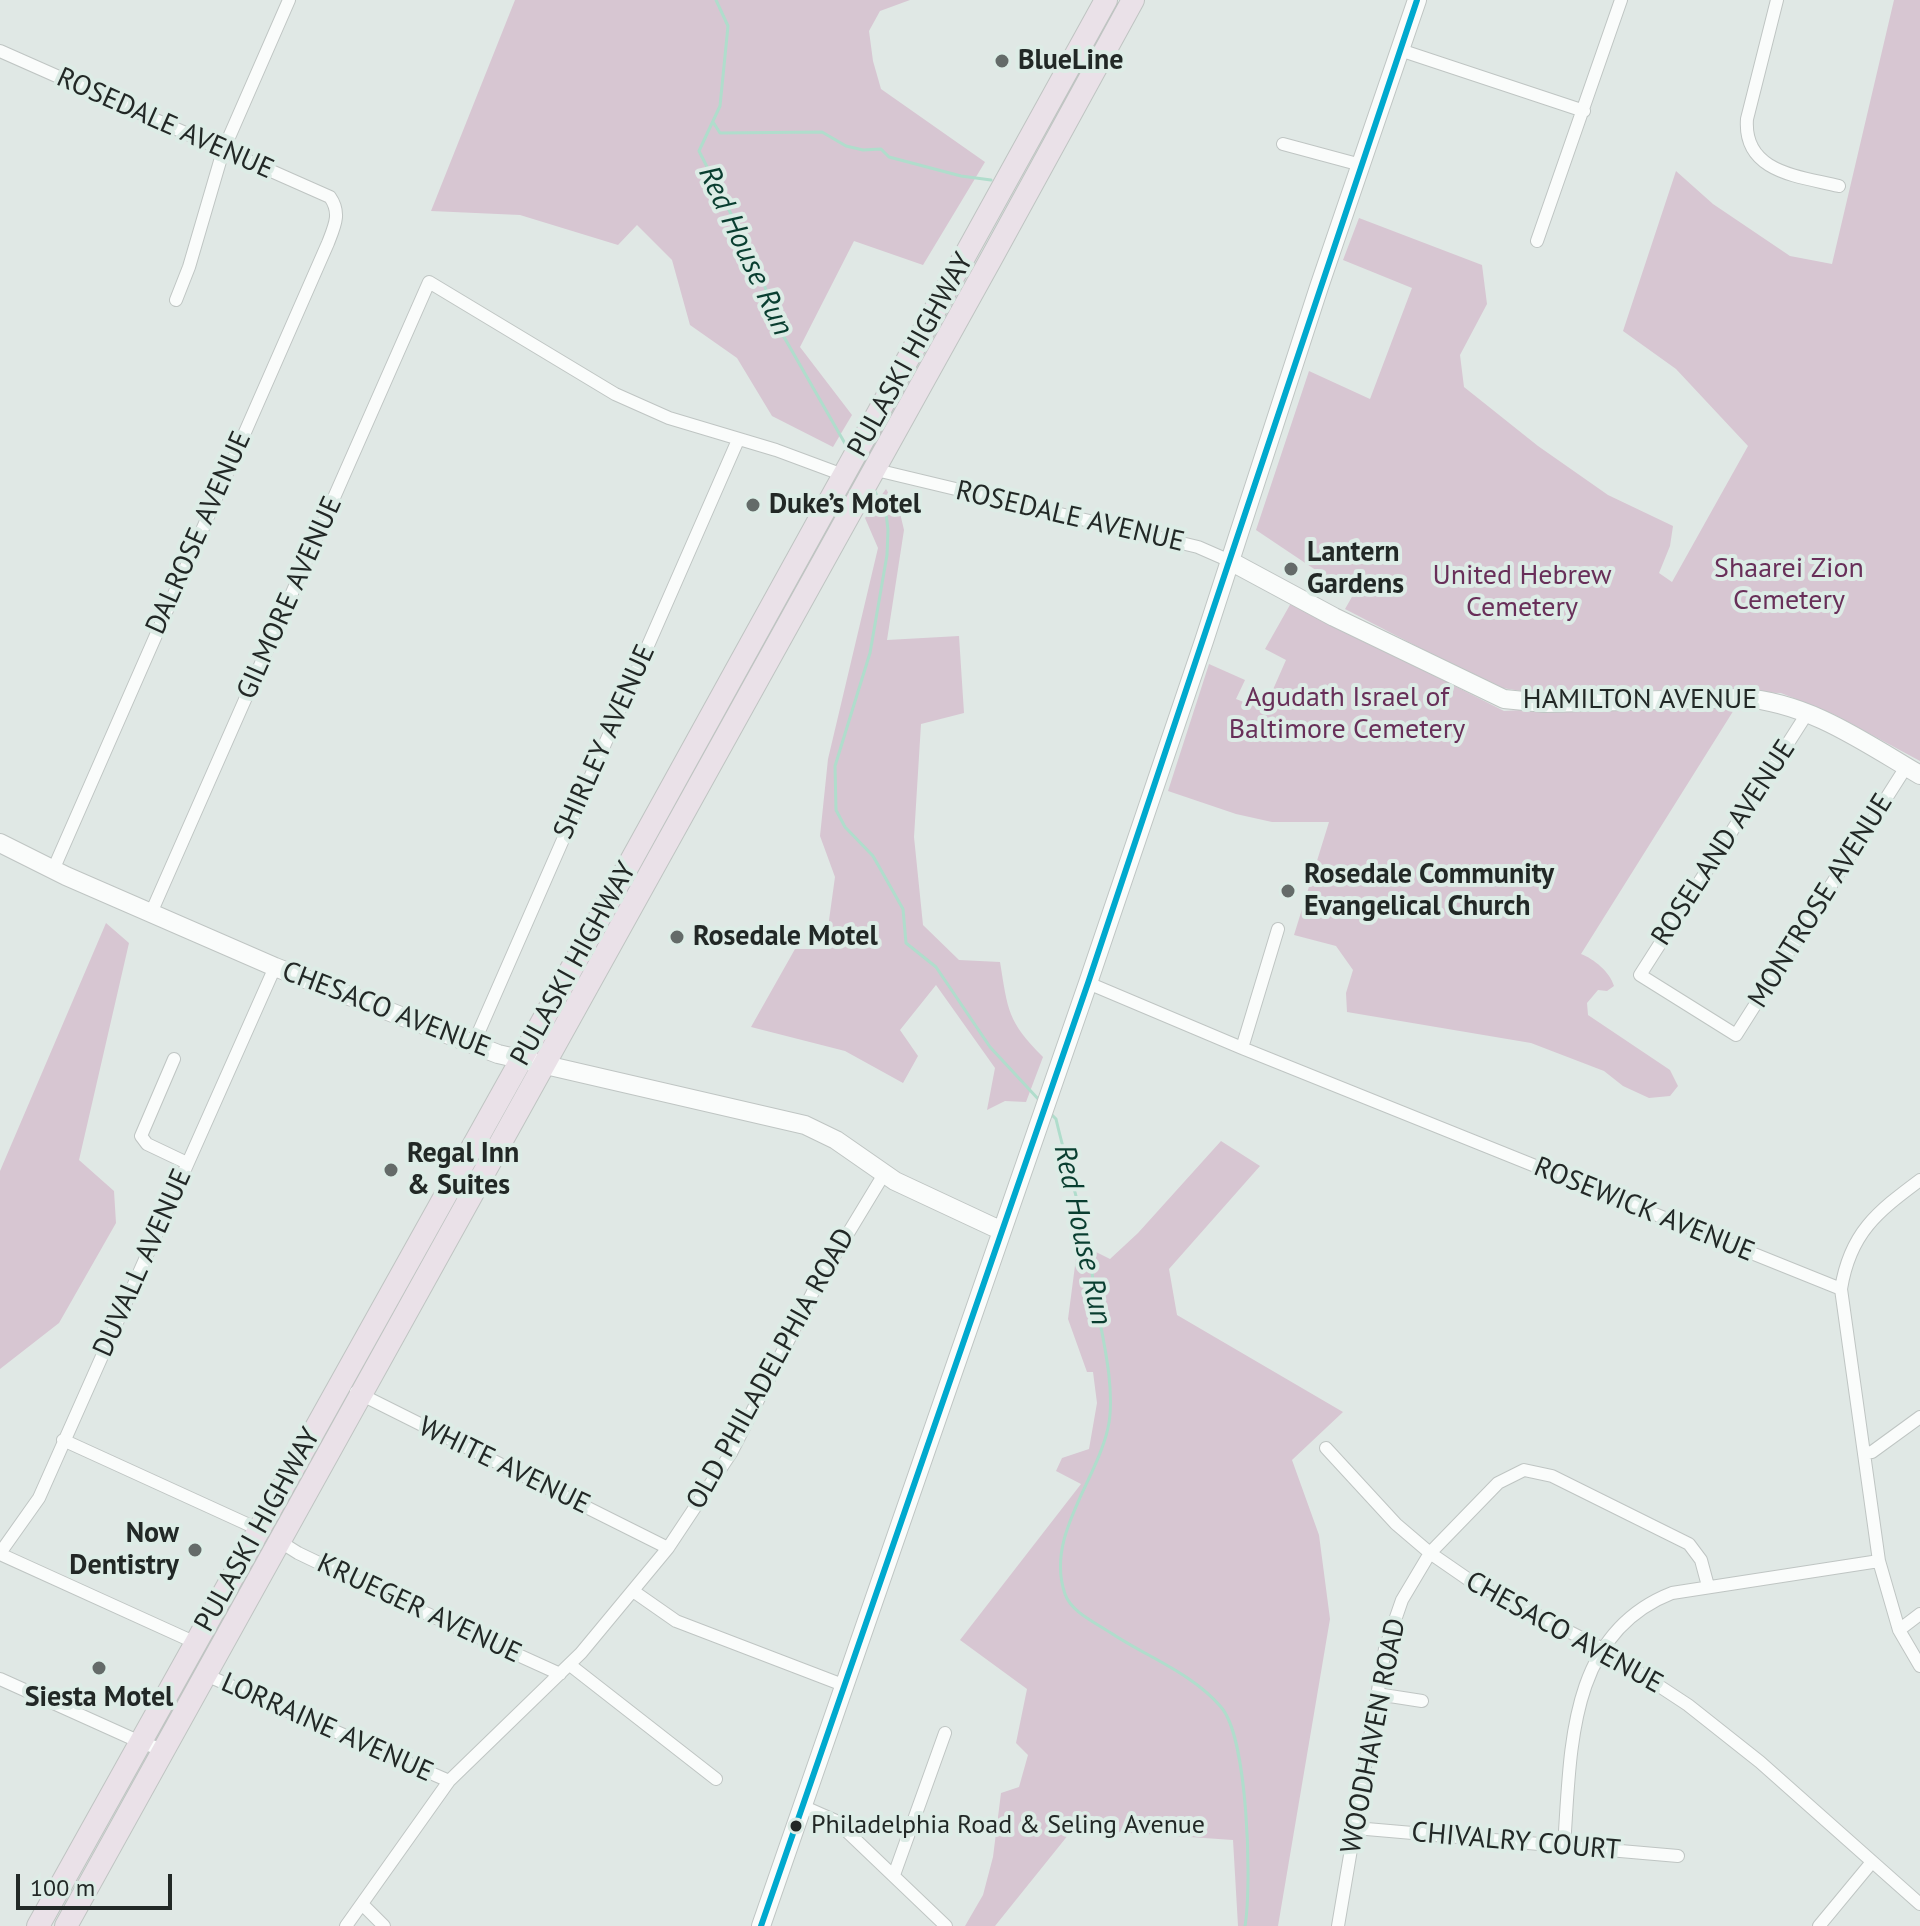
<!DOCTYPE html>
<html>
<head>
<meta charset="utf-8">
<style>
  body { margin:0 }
  #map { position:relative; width:1920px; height:1926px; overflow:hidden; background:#e0e8e5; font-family:"PT Sans",sans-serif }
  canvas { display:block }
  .scale { position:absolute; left:16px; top:1874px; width:156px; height:36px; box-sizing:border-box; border:4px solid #222826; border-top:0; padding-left:10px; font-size:24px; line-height:28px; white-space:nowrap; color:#222826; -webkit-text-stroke:6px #ddece6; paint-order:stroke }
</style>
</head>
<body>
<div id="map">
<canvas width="1920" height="1926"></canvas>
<div class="scale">100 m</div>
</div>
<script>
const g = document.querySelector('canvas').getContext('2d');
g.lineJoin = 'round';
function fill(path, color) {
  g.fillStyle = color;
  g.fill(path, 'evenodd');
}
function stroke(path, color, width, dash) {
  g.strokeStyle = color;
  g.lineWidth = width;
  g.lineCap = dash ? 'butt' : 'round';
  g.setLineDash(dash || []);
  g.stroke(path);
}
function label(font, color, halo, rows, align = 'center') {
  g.font = font + ' "PT Sans",sans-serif';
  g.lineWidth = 8;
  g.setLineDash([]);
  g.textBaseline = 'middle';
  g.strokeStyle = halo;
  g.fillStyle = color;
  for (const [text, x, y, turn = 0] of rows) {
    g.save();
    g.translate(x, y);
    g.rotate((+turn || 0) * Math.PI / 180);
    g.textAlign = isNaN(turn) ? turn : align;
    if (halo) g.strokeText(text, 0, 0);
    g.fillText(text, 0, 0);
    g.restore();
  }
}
const green = new Path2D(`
  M515 0H910L880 11 869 31 873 61 881 89 985 162 923 265 854 241 800 347 852 415 833 447 772 416 737 358 690 325 672 260 637 225 618 245 520 215 431 211Z
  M1894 0H1920V761L1835 715 1781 693 1609 689 1522 691 1495 687 1345 609 1353 595 1256 530 1309 371 1370 399 1412 288 1343 260 1359 218 1482 265 1487 304 1460 355 1464 387 1538 446 1608 495 1673 526 1670 546 1659 573 1672 582 1748 446 1676 369 1623 331 1676 171 1713 204 1790 256 1832 264Z
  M886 489 900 513 904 530 887 640 959 636 964 713 921 724 914 837 923 925 959 960 1000 962C1008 1010 1007 1021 1043 1057L1026 1102 1005 1101 987 1110 995 1068 936 985 900 1030 918 1056 903 1083 845 1051 751 1027 795 949H825L835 877 820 836 828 759 878 548 865 518Z
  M1291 603 1504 711 1574 707 1683 709 1737 705 1581 954C1594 959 1610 972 1614 986L1607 991 1598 990 1587 1003 1588 1015 1670 1070 1678 1086 1670 1096 1649 1098 1623 1086 1604 1071 1531 1043 1347 1012 1346 993 1353 970 1336 946 1294 935 1329 822H1272L1236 814 1168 791 1209 664 1245 680 1236 699 1264 710 1286 660 1265 649Z
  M106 923 129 943 79 1160 114 1191 116 1223 59 1323 0 1369V1171Z
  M1221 1141 1260 1166 1169 1269 1177 1315 1343 1412 1292 1460 1319 1535 1330 1619 1278 1926H1238L1233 1840 1073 1829 995 1926H965L983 1895 993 1857 1001 1793 1019 1787 1028 1755 1016 1743 1027 1689 960 1640 1081 1484 1056 1471 1062 1458 1089 1449 1097 1403 1093 1372H1087L1068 1319 1078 1243 1110 1259 1138 1233Z`);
const stream = new Path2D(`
  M716 0 728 26 720 106 699 151 755 261 784 337 847 447
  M713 122 720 133 822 132 846 146 863 150 881 149 889 157 961 176 991 180
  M874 490 886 513 888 530 887 555 870 653 835 766 836 810 845 827 873 856 903 909 906 943 936 967 990 1047 1040 1101
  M1050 1113 1056 1119C1066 1162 1080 1205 1088 1248 1092 1266 1093 1284 1096 1302 1103 1339 1116 1391 1108 1428 1096 1482 1045 1537 1065 1594 1071 1612 1096 1623 1111 1633 1147 1657 1192 1673 1221 1707 1248 1738 1252 1884 1245 1926`);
const street = new Path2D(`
  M1777 0 1747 119C1743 173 1799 176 1839 186
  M1400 50 1584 111
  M0 51 330 197C341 213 335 225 328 243L53 870
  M1283 144 1361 165
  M1537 241 1621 0
  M176 300 189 267 223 151 289 0
  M872 469 1198 547 1230 561
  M1808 712 1640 975 1736 1035 1906 767
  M151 913 429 282 615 394 669 418 776 450 846 476
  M1088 983 1242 1048 1841 1289
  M473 1045 738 440
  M1242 1048 1278 929
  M174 1059 141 1136 147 1144 187 1163
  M1920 1180C1877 1212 1850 1233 1841 1289L1879 1561 1899 1630 1920 1666
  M356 1392 668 1548
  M63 1440 258 1529
  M1326 1448 1396 1524 1430 1553 1472 1582 1603 1649 1688 1705 1760 1762 1920 1904
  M1864 1453 1872 1452 1920 1417
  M279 1541 298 1553 390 1597 560 1674
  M0 1553 39 1498 275 967
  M0 1554 196 1643
  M633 1591 676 1621 843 1685
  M1899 1630 1920 1614
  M570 1665 716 1779
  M206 1675 449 1781
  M0 1679 140 1742 163 1750
  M1377 1694 1422 1701
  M802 1806 836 1821 946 1926
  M1355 1828 1678 1856
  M1564 1846C1571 1751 1567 1634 1672 1593L1879 1561
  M894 1875 945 1733
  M362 1904 384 1926
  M346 1926 449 1781 581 1653 668 1548 731 1453 815 1288 884 1174
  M1338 1926 1385 1649 1402 1600 1430 1553 1498 1483 1524 1470 1552 1476 1689 1544 1701 1560 1708 1586
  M1819 1926 1872 1862`);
const secondary = new Path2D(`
  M1230 561 1334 617 1504 699 1545 703 1742 698C1808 702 1864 742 1920 775
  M0 843 66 876 275 967 498 1054 805 1125 836 1140 895 1181 1002 1231
  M761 1926 1088 983 1204 641 1319 287 1417 0`);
const highway = new Path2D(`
  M38 1926 521 1060 1106 0
  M66 1926 991 259 1133 0`);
const bus1 = new Path2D(`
  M761 1926 1088 983 1417 0`);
const markers = [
  [1002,61,8,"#646b69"],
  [753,505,8,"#646b69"],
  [1291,569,8,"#646b69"],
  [1288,891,8,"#646b69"],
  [677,937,8,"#646b69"],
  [391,1170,8,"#646b69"],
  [195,1550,8,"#646b69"],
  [99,1668,8,"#646b69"],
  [796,1826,7,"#222826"]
];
const busNames = [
  ["Philadelphia Road & Seling Avenue",811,1826]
];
const poiNames = [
  ["BlueLine",1018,61],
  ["Duke’s Motel",769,505],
  ["Lantern",1307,553],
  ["Gardens",1307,585],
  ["Rosedale Community",1304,875],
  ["Evangelical Church",1304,907],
  ["Rosedale Motel",693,937],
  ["Regal Inn",407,1154],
  ["& Suites",407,1186],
  ["Now",179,1534,"right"],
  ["Dentistry",179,1566,"right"],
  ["Siesta Motel",99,1698,"center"]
];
const streetNames = [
  ["ROSEDALE AVENUE",165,124,24],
  ["PULASKI HIGHWAY",911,355,-61],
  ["ROSEDALE AVENUE",1070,517,13],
  ["DALROSE AVENUE",199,533,-66],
  ["GILMORE AVENUE",290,598,-66],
  ["HAMILTON AVENUE",1640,700],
  ["SHIRLEY AVENUE",605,742,-66],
  ["ROSELAND AVENUE",1724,843,-57],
  ["MONTROSE AVENUE",1821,901,-58],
  ["PULASKI HIGHWAY",574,964,-61],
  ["CHESACO AVENUE",386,1010,21],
  ["ROSEWICK AVENUE",1644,1210,22],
  ["DUVALL AVENUE",143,1263,-66],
  ["OLD PHILADELPHIA ROAD",771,1369,-61],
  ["WHITE AVENUE",504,1466,26],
  ["PULASKI HIGHWAY",258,1530,-61],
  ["KRUEGER AVENUE",419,1609,25],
  ["CHESACO AVENUE",1564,1633,29],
  ["LORRAINE AVENUE",327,1728,24],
  ["WOODHAVEN ROAD",1374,1736,-79],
  ["CHIVALRY COURT",1516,1842,5]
];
const parkNames = [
  ["Shaarei Zion",1789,569],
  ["Cemetery",1789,601],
  ["United Hebrew",1522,576],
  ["Cemetery",1522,608],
  ["Agudath Israel of",1347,698],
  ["Baltimore Cemetery",1347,730]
];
const waterNames = [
  ["Red House Run",745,251,65],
  ["Red House Run",1082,1235,78]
];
fill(green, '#d7c6d2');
stroke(stream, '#b0ddcc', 3);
stroke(street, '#bfc5c3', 14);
stroke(secondary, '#bfc5c3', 20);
stroke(highway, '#bfc4c2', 24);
stroke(street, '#fafcfb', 12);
stroke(secondary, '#fafcfb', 18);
stroke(highway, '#eae1e8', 22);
stroke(bus1, '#00a9ce', 6);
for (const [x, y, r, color] of markers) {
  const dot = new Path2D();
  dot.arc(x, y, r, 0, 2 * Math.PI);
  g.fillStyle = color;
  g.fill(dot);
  stroke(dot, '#ddece6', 3);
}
label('26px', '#222826', '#ddece6', busNames, 'left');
label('bold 28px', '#222826', '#ddece6', poiNames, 'left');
label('28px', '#222826', '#ddece6', streetNames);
label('28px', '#682f59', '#ddece6', parkNames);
label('italic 30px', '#093e30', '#ddece6', waterNames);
</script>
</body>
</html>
